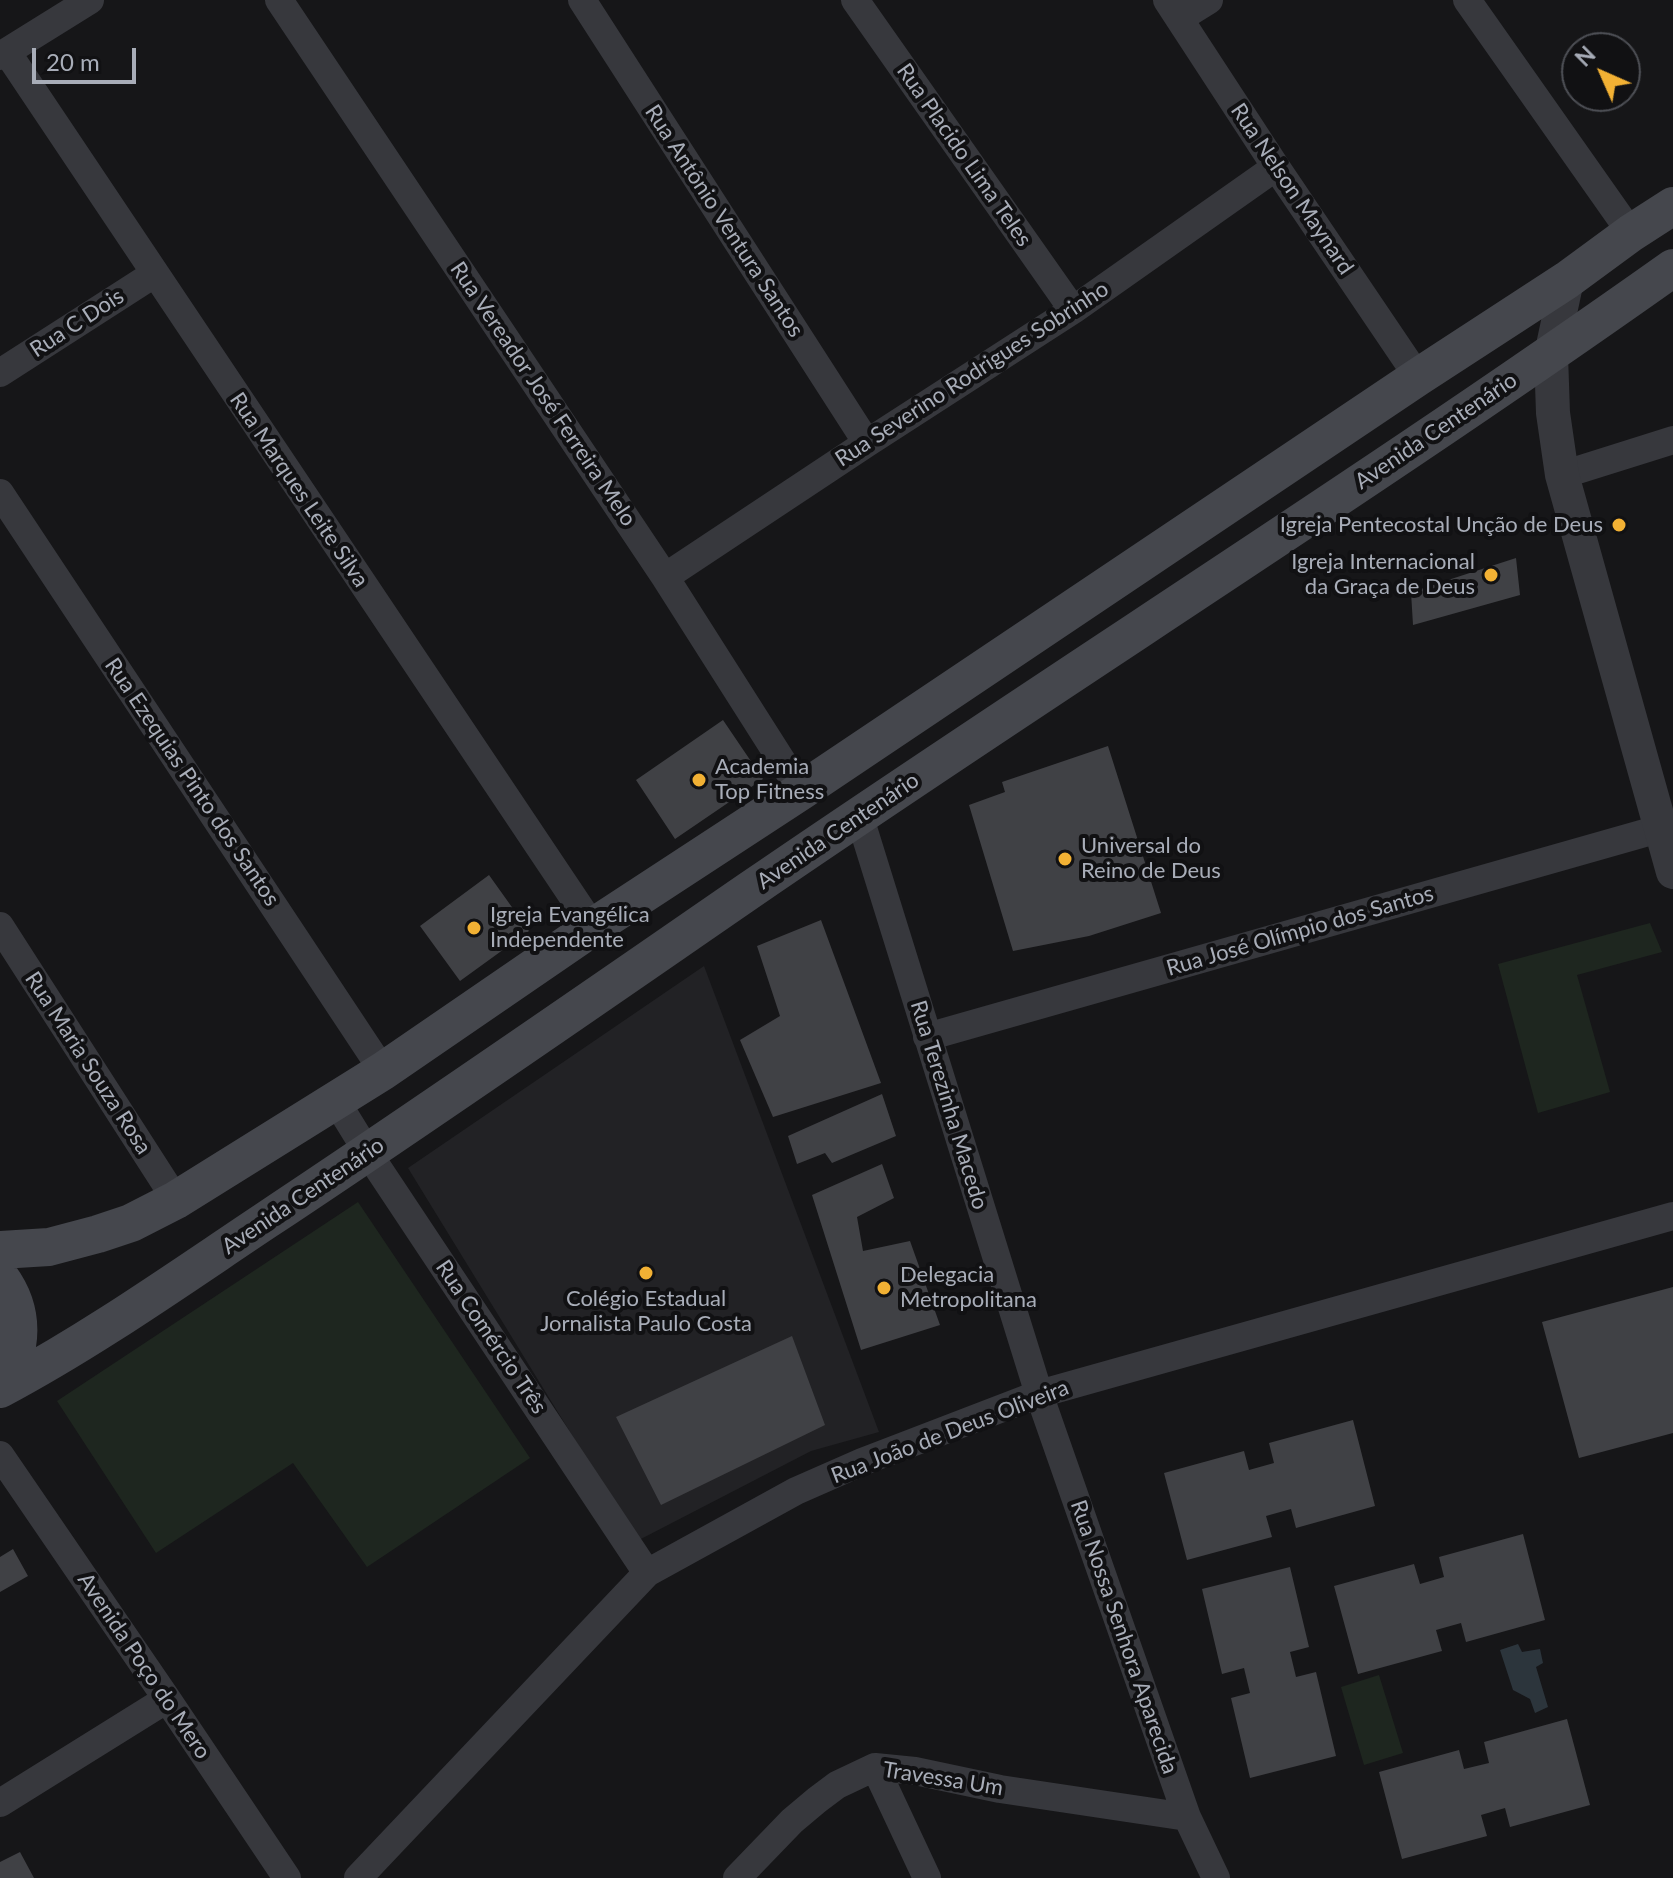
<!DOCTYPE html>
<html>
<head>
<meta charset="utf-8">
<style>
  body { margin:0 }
  #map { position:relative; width:1673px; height:1878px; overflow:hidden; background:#161618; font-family:Lato,sans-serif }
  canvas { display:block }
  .north { position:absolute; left:1561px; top:32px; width:80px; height:80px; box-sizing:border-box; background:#111113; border:2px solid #4d4f55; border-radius:50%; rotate:315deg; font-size:22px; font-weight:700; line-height:32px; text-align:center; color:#a8adb8 }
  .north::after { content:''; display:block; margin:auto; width:28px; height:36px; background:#f2b134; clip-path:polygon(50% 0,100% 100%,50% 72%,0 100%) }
  .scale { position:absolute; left:32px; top:48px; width:104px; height:36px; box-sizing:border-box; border:4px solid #a8adb8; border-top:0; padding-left:10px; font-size:24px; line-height:28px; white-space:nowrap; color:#a8adb8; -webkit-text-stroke:6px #111113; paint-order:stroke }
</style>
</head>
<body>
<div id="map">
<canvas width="1673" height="1878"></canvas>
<div class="north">N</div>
<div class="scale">20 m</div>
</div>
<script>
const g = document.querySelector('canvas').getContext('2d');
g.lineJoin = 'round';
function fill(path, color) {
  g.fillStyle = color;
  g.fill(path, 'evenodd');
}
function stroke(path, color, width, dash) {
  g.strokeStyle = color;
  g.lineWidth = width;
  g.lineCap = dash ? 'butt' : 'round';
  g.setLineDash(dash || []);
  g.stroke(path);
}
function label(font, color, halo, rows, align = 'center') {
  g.font = font + ' Lato,sans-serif';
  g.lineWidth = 8;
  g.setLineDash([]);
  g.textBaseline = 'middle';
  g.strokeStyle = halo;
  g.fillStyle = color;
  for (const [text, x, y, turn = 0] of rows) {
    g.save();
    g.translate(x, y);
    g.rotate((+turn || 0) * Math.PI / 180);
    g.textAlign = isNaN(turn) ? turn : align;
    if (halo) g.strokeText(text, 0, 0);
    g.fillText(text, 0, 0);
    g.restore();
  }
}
const built = new Path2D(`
  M704 966 879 1432 811 1451 637 1541 408 1168Z`);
const green = new Path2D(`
  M1650 923 1662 952 1577 975 1610 1092 1538 1113 1498 964Z
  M358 1202 530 1458 367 1567 293 1463 156 1553 57 1401Z
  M1379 1675 1403 1753 1364 1765 1341 1687Z`);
const water = new Path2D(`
  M1518 1644 1522 1652 1540 1649 1543 1663 1536 1667 1548 1707 1535 1713 1530 1699 1513 1690 1500 1650Z`);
const building = new Path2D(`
  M1516 558 1520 595 1413 625 1411 592Z
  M723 720 763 779 675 839 636 780Z
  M1108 746 1161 913 1089 936 1013 951 969 805 1005 792 1002 782Z
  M489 875 529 931 460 981 420 926Z
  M821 920 881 1083 773 1117 740 1040 780 1016 757 946Z
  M882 1094 896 1136 832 1163 825 1153 797 1164 788 1136Z
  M882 1164 894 1198 857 1217 863 1251 910 1241 940 1325 861 1350 812 1195Z
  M1673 1287V1433L1579 1458 1542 1322Z
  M792 1336 825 1425 661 1505 616 1417Z
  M1353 1420 1375 1506 1296 1528 1291 1509 1266 1516 1272 1537 1187 1560 1164 1473 1244 1451 1249 1470 1274 1463 1269 1443Z
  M1523 1534 1545 1620 1466 1642 1461 1623 1436 1630 1442 1651 1358 1674 1334 1586 1414 1564 1420 1584 1444 1577 1439 1557Z
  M13 1549 28 1576 0 1592V1557Z
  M1290 1567 1309 1647 1290 1652 1296 1677 1316 1672 1336 1756 1250 1778 1231 1698 1250 1693 1244 1668 1222 1674 1202 1589Z
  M1567 1719 1590 1805 1510 1827 1505 1808 1481 1815 1487 1836 1402 1859 1379 1772 1459 1750 1464 1769 1489 1763 1484 1742Z
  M20 1852 34 1878H0V1862Z`);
const minor = new Path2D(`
  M279 0 665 577 801 791
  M582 0 867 443
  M855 0 1073 310
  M1167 0 1276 167 1418 377
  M1467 0 1631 233
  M1180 18 1209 0
  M7 52 593 927
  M0 56 90 0
  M0 373 154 274
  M1562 475 1673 440
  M0 493 383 1071
  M665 577 867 443 1073 310 1276 167
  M859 815 1039 1394 1187 1817 1216 1878
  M0 926 176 1200
  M927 1037 1673 825
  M336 1101 368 1153 647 1573
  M0 1455 167 1699 287 1878
  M875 1767 927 1878
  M0 1803 167 1699
  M358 1878 647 1573 796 1491 862 1462 1039 1394 1673 1216
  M737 1878 792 1821 817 1800 837 1785 875 1767 915 1771 1000 1789 1187 1817`);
const tertiary = new Path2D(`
  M1567 280 1551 355 1553 413 1562 475 1673 872`);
const secondary = new Path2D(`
  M0 1250 49 1247 98 1234 131 1223 176 1200 383 1071 593 927 801 791 1418 377 1567 280 1631 233 1673 206
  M0 1277C25 1311 24 1350 0 1384
  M0 1389C92 1340 178 1279 265 1221 428 1113 589 1001 750 890 1056 680 1370 483 1673 268`);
const markers = [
  [1619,525,8,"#f2b134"],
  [1491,575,8,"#f2b134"],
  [699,780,8,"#f2b134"],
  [1065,859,8,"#f2b134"],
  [474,928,8,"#f2b134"],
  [646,1273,8,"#f2b134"],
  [884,1288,8,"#f2b134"]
];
const streetNames = [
  ["Rua Placido Lima Teles",964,155,55],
  ["Rua Nelson Maynard",1292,189,56],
  ["Rua Antônio Ventura Santos",724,221,57],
  ["Rua C Dois",77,323,-33],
  ["Rua Severino Rodrigues Sobrinho",972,374,-33],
  ["Rua Vereador José Ferreira Melo",543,394,56],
  ["Avenida Centenário",1436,431,-34],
  ["Rua Marques Leite Silva",299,490,56],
  ["Rua Ezequias Pinto dos Santos",192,782,56],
  ["Avenida Centenário",838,831,-34],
  ["Rua José Olímpio dos Santos",1300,931,-16],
  ["Rua Maria Souza Rosa",88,1063,57],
  ["Rua Terezinha Macedo",949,1105,73],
  ["Avenida Centenário",303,1196,-34],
  ["Rua Comércio Três",491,1337,56],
  ["Rua João de Deus Oliveira",950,1432,-21],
  ["Rua Nossa Senhora Aparecida",1124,1637,71],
  ["Avenida Poço do Mero",144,1666,56],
  ["Travessa Um",943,1779,9]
];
const poiNames = [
  ["Igreja Pentecostal Unção de Deus",1603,525,"right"],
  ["Igreja Internacional",1475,562,"right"],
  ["da Graça de Deus",1475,587,"right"],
  ["Academia",715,767],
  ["Top Fitness",715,792],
  ["Universal do",1081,846],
  ["Reino de Deus",1081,871],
  ["Igreja Evangélica",490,915],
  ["Independente",490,940],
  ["Delegacia",900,1275],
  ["Metropolitana",900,1300],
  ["Colégio Estadual",646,1299,"center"],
  ["Jornalista Paulo Costa",646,1324,"center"]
];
fill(built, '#222225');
fill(green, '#1e261f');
fill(water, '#2c353c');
fill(building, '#404145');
stroke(minor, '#37383d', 28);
stroke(tertiary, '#37383d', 34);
stroke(secondary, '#45474d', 38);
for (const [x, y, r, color] of markers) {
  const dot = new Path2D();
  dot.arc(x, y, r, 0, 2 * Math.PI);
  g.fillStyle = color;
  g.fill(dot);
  stroke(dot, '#111113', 3);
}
label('22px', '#a8adb8', '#111113', streetNames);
label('22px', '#a8adb8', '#111113', poiNames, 'left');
</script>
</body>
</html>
